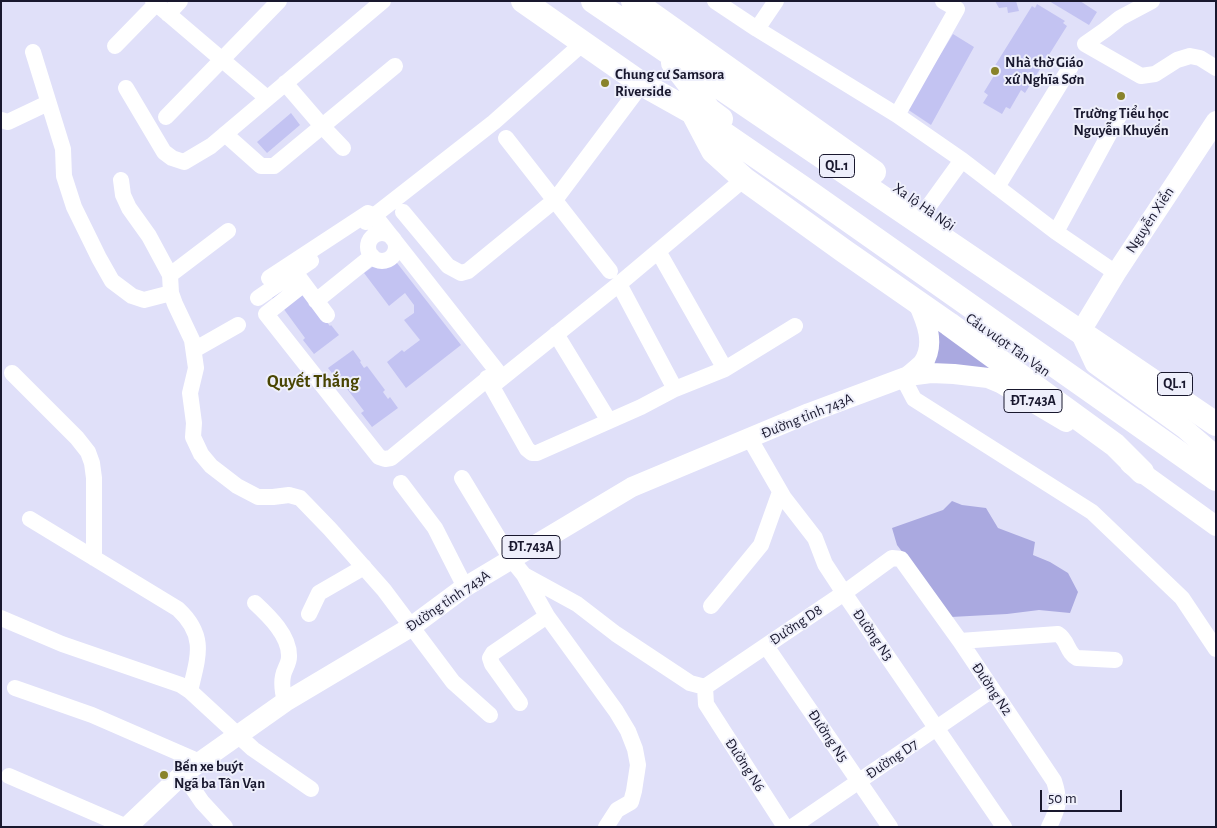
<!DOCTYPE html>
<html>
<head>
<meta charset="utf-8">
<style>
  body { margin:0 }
  #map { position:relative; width:1217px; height:828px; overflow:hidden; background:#e0e0f9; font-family:"Alegreya Sans",sans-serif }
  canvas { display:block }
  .frame { position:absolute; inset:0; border:2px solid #19182e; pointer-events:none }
  .scale { position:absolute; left:1040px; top:790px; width:82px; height:22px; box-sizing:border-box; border:2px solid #19182e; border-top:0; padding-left:6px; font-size:15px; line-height:18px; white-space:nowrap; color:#19182e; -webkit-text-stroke:4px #eeeffb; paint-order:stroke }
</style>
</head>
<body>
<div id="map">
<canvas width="1217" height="828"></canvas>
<div class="frame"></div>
<div class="scale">50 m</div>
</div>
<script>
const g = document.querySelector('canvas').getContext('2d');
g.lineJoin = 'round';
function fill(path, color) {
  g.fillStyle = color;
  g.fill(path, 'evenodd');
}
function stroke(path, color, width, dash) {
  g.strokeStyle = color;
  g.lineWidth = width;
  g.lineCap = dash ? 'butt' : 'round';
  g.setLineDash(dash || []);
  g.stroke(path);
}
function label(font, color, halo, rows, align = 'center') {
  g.font = font + ' "Alegreya Sans",sans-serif';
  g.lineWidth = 4;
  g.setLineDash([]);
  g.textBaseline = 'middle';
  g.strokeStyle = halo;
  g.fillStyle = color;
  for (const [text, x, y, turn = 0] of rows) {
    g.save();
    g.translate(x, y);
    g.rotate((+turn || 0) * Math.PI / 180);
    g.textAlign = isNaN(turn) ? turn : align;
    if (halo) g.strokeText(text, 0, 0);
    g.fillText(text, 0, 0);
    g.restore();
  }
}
const green = new Path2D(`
  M933 321 1016 380 928 364Z
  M952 501 962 505 986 508 998 528 1035 542 1033 555 1050 562 1068 573 1078 592 1070 613 1039 610 1007 614 951 617 897 545 892 528 943 510Z`);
const building = new Path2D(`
  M995 1H1016L1019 11 1008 13 1007 7 999 8Z
  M1049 1H1080L1097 12 1089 25Z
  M1037 4 1065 21 1063 23 1067 26 1025 93 1021 90 1010 109 1006 107 1002 114 983 103 988 95 984 92 995 74 991 72 1032 6 1035 8Z
  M953 34 974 47 931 125 907 109Z
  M291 113 300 125 267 153 257 142Z
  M390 254 461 345 406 388 387 362 402 350 404 352 420 340 404 320 414 313V305L405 293 389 306 364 273Z
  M295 277 324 319 330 326 331 325 339 335 314 354 303 340 305 338 283 308 280 309 270 295Z
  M353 350 361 361 360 362 364 368 367 366 385 390 383 392 388 399 390 397 398 408 372 427 361 413 364 411 341 381 339 382 328 368Z`);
const minor = new Path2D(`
  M153 1 267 98
  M715 1 757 29 897 115 962 160 1056 232 1116 273
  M1152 1 1120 18 1105 30 1085 44 1141 76 1155 74 1177 60 1190 56 1200 58 1216 68
  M168 14 180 1
  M757 29 776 1
  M115 46 156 4
  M33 52 63 149 64 176 74 207 99 258 112 281 132 296 144 300 171 293
  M285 83 322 126 343 148
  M126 88 164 152 172 158 184 162 211 146 383 1
  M897 115 957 9 943 1
  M166 117 279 1
  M1 120 8 122 48 103
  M225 134 261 166H274L395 66
  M506 138 610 271
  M121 180 123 195 129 208 149 236 170 275 171 293 175 304 192 340 196 368 190 393 194 423 193 437 201 454 211 466 237 486 258 497H273L289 495 300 498 330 529 384 590 453 682 490 715
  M997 187 1071 66
  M403 212 448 266 461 273 468 271 555 200 642 84
  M918 221 962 160
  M366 222 494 122 582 44
  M1056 232 1119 116
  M368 247a14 14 0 1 1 28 0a14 14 0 1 1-28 0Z
  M658 251 725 369
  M311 261 295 272 327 315
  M170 275 228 231
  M269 278 368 213 375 216 497 371 391 458 385 459 379 457 266 314 304 284
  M619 284 675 389
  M258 298 287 278
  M316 301 372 256
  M556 334 609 421
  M194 350 238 325
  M12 373 77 438 88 452 92 463 94 478V558
  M487 378 527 449 532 453H537L641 407 675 389 725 369 795 326
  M903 378 914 399 1092 512 1182 598 1216 649
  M492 386 619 284 744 179
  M750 439 784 498 815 538 825 564 844 593 1004 827
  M462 478 511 559 524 575 547 616 616 711 628 731 635 749 638 765 634 791 631 802 617 810 606 827
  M401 483 435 528 465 587
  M30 519 178 609C207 636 198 657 190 691
  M524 575 577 604 616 634 690 683 705 687
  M255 603C269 616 290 636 289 657 289 664 284 669 283 676 281 685 283 694 285 702
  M711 606 761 545 780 492
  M309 614 319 593 364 567
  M1 618 62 644 181 685 190 691 253 749 311 789
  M960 641 1058 634C1068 640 1067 653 1077 658L1115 660
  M766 646 890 827
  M15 688 92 715 200 762
  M520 703 492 664 490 658 493 653 547 616
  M183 774 202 802 225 827
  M9 776 127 827
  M785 827 706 704 705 687 844 593 892 558 901 559 960 641 1054 781C1061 802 1058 808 1049 827
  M792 827 992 690`);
const major = new Path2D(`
  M1087 321 1116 273 1216 121
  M1080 332 1095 364 1185 429 1216 456
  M908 376C913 372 919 367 923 363 936 344 926 321 918 303
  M1130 464 1216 526
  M127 827 183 774 285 702 411 627 465 587 632 487 809 413 908 376 931 373 954 374 988 378 1000 383 1066 422`);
const highway = new Path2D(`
  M523 1 642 84 692 112 810 193 1216 479
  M593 1 1216 424
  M633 1 874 172
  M673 63 709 110 721 119
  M694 115 713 151 744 179 844 251 949 324 1115 445 1142 472`);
const markers = [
  [995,71,5,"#89832b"],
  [605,83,5,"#89832b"],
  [1121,96,5,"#89832b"],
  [164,775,5,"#89832b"]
];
const shields = [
  [837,166,35],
  [1175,384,35],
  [1033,401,58],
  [531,547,58]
];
const shieldNames = [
  ["QL.1",837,166],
  ["QL.1",1175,384],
  ["ĐT.743A",1033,401],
  ["ĐT.743A",531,547]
];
const poiNames = [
  ["Nhà thờ Giáo",1005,62],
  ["xứ Nghĩa Sơn",1005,79],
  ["Chung cư Samsora",615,74],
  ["Riverside",615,91],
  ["Trường Tiểu học",1121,113,"center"],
  ["Nguyễn Khuyến",1121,130,"center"],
  ["Bến xe buýt",174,766],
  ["Ngã ba Tân Vạn",174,783]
];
const streetNames = [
  ["Xa lộ Hà Nội",924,207,35],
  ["Nguyễn Xiển",1150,220,-57],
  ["Cầu vượt Tân Vạn",1008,345,35],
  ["Đường tỉnh 743A",807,416,-22],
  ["Đường tỉnh 743A",448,601,-34],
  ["Đường D8",796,625,-34],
  ["Đường N3",873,635,55],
  ["Đường N2",992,689,56],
  ["Đường N5",828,736,56],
  ["Đường D7",892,759,-34],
  ["Đường N6",745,765,57]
];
const quarterNames = [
  ["Quyết Thắng",313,382]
];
fill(green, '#aaa9e0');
fill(building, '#c3c3f2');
stroke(minor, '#fff', 16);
stroke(major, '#fff', 20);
stroke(highway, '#fff', 24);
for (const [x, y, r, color] of markers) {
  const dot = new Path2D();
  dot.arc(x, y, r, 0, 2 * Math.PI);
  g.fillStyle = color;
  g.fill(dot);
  stroke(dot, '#eeeffb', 2);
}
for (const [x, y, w] of shields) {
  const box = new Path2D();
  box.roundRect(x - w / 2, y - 11.5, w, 23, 4);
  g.fillStyle = '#eeeffb';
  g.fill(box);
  stroke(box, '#19182e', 1);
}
label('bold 14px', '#19182e', null, shieldNames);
label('bold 15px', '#19182e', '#eeeffb', poiNames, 'left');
label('15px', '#19182e', '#eeeffb', streetNames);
label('bold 18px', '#494502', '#eeeffb', quarterNames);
</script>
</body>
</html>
